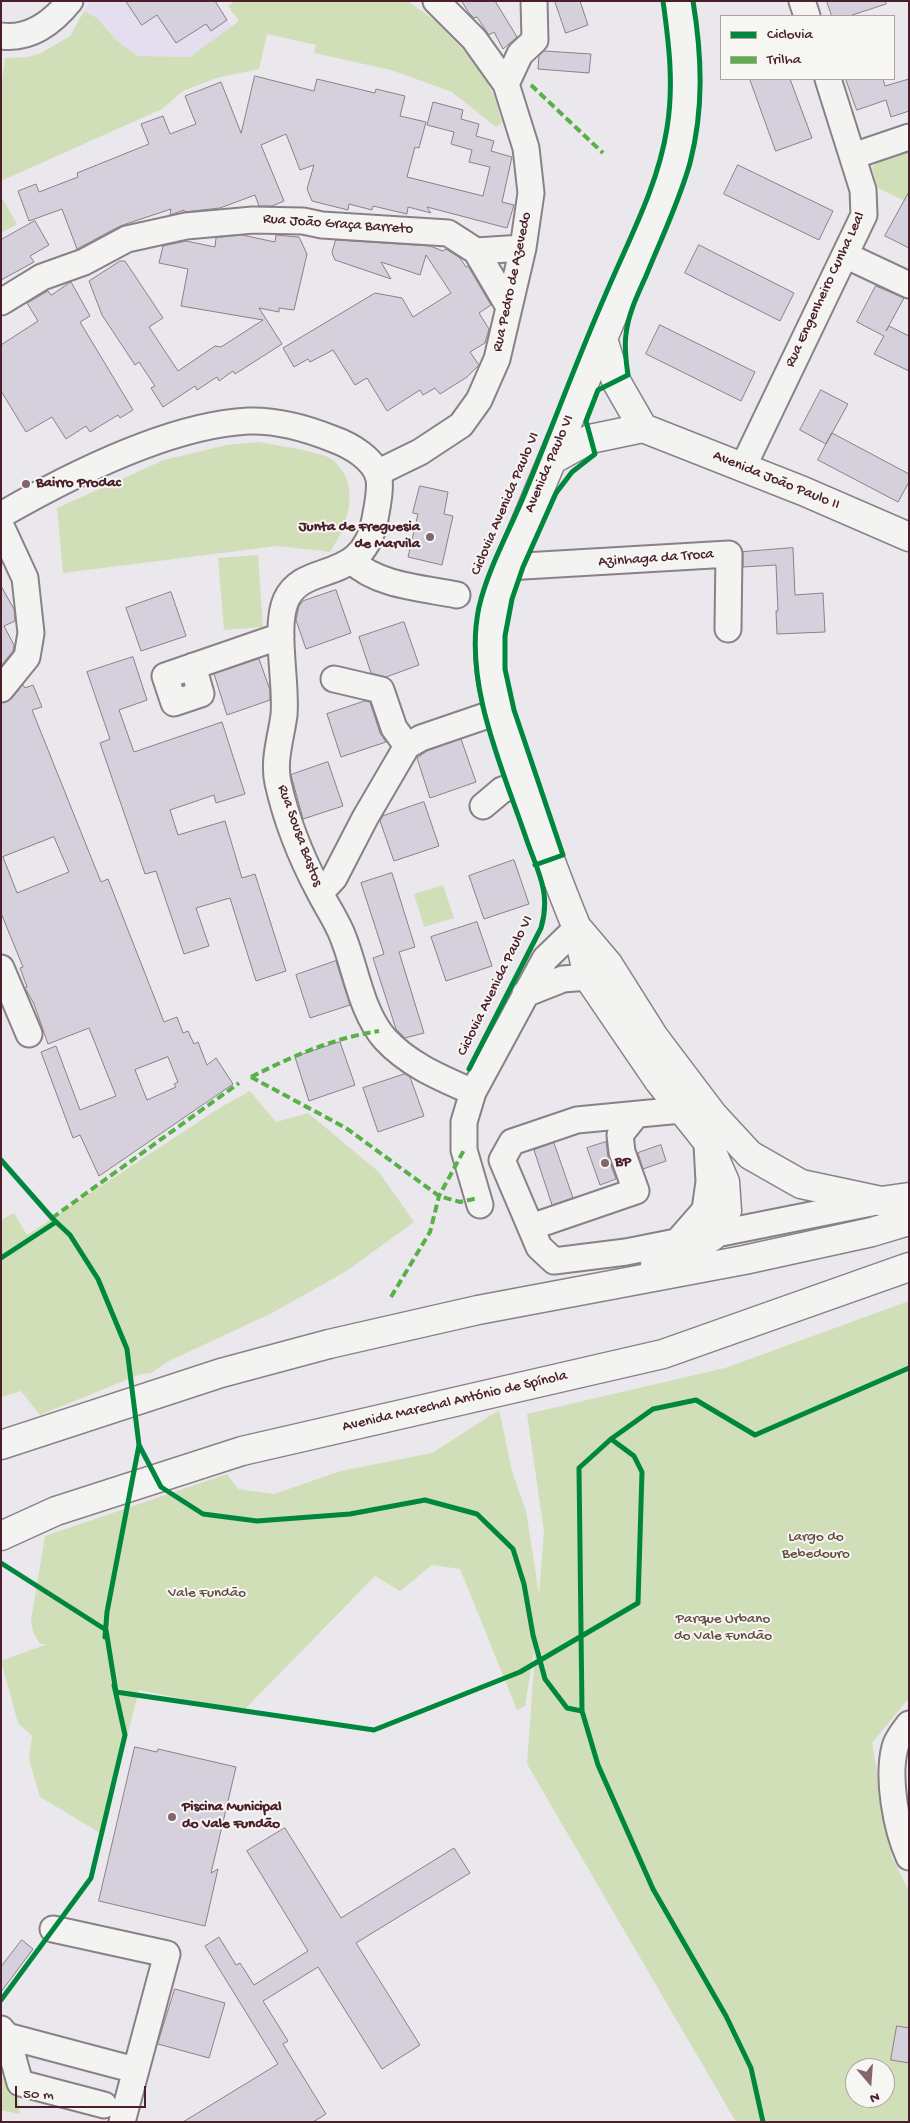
<!DOCTYPE html>
<html>
<head>
<meta charset="utf-8">
<style>
  body { margin:0 }
  #map { position:relative; width:910px; height:2123px; overflow:hidden; background:#eae7ed; font-family:"Gochi Hand",sans-serif }
  canvas { display:block }
  .frame { position:absolute; inset:0; border:2px solid #4a1f2b; pointer-events:none }
  .legend { position:absolute; left:720px; top:15px; width:175px; height:65px; box-sizing:border-box; background:#f6f6f2; border:1px solid #b1a0a2; margin:0; padding:6px 9px; list-style:none; font-size:15px; color:#4a1f2b }
  .legend li { display:flex; align-items:center; gap:10px; height:25px }
  .legend b { width:25px; border:1px solid #b1a0a2 }
  .north { position:absolute; left:845px; top:2058px; width:50px; height:50px; box-sizing:border-box; background:#f6f6f2; border:1px solid #b1a0a2; border-radius:50%; rotate:162deg; font-size:14px; font-weight:700; line-height:20px; text-align:center; color:#4a1f2b }
  .north::after { content:''; display:block; margin:auto; width:18px; height:22px; background:#82656f; clip-path:polygon(50% 0,100% 100%,50% 72%,0 100%) }
  .scale { position:absolute; left:15px; top:2086px; width:131px; height:22px; box-sizing:border-box; border:2px solid #4a1f2b; border-top:0; padding-left:6px; font-size:15px; line-height:18px; white-space:nowrap; color:#4a1f2b; -webkit-text-stroke:4px #f6f6f2; paint-order:stroke }
</style>
</head>
<body>
<div id="map">
<canvas width="910" height="2123"></canvas>
<div class="frame"></div>
<ul class="legend">
<li><b style="height:6px;background:#00873e"></b>Ciclovia</li>
<li><b style="height:6px;background:#57b146"></b>Trilha</li>
</ul>
<div class="north">N</div>
<div class="scale">50 m</div>
</div>
<script>
const g = document.querySelector('canvas').getContext('2d');
g.lineJoin = 'round';
function fill(path, color) {
  g.fillStyle = color;
  g.fill(path, 'evenodd');
}
function stroke(path, color, width, dash) {
  g.strokeStyle = color;
  g.lineWidth = width;
  g.lineCap = dash ? 'butt' : 'round';
  g.setLineDash(dash || []);
  g.stroke(path);
}
function label(font, color, halo, rows, align = 'center') {
  g.font = font + ' "Gochi Hand",sans-serif';
  g.lineWidth = 4;
  g.setLineDash([]);
  g.textBaseline = 'middle';
  g.strokeStyle = halo;
  g.fillStyle = color;
  for (const [text, x, y, turn = 0] of rows) {
    g.save();
    g.translate(x, y);
    g.rotate((+turn || 0) * Math.PI / 180);
    g.textAlign = isNaN(turn) ? turn : align;
    if (halo) g.strokeText(text, 0, 0);
    g.fillText(text, 0, 0);
    g.restore();
  }
}
const built = new Path2D(`
  M90 1H215L232 27 190 57 137 56 115 39 97 18 84 11Z`);
const green = new Path2D(`
  M235 1H408L437 22 472 59 486 79 496 101 502 123 496 127 452 92 391 70 314 53 316 45 267 34 259 69 216 78 183 91 162 109 1 181V89L5 58 28 57 41 53 70 36 84 11 97 18 115 39 137 56 190 57 239 21 228 6Z
  M909 149V203L878 188 872 168 879 158Z
  M1 196 17 224 1 233Z
  M258 442C273 445 322 451 333 460 362 485 348 525 330 552L277 546 63 573 57 508 164 460 227 445Z
  M258 555 263 627 224 630 218 558Z
  M443 885 454 918 424 927 414 894Z
  M250 1091 276 1122 308 1113 379 1172 414 1222 348 1270 272 1313 169 1361 151 1373 141 1374 40 1415 21 1391 1 1397V1220L14 1213 27 1235 221 1107Z
  M909 1301V1698L872 1743 892 1857 909 1891V2122H736L527 1764 536 1638 525 1706 517 1710 460 1569 432 1565 400 1591 375 1576 243 1711 139 1690 102 1834 40 1797 29 1760 32 1736 18 1723 1 1661 47 1644H40L33 1632 31 1620 45 1536 227 1474 238 1489 274 1494 341 1471 432 1453 499 1410 512 1471 526 1511 539 1594 544 1532 527 1414 725 1368ZM855 2068H885V2098H855Z
  M1 2076 17 2090 20 2114 1 2110Z`);
const building = new Path2D(`
  M126 1H215L227 20 211 31 206 24 176 43 157 15 142 25Z
  M462 1H495L517 37 503 49 494 32 489 35 477 17 474 18 469 13Z
  M555 1H580L588 25 566 33Z
  M827 1H886V4L849 16H832Z
  M544 51 591 54 589 73 538 69 539 56Z
  M255 76 314 91 317 79 375 93 376 89 405 96 400 116 426 122 419 148 415 147 407 177 483 196 490 167 469 162 472 150 451 144 454 132 427 125 433 102 463 110 461 119 479 124 476 136 494 141 491 151 512 157 502 202 514 205 507 228 427 207 431 213 408 207 407 214 373 206 372 210 349 204 348 210 312 201 307 189 314 165 300 170 286 134 261 145 284 201 272 206H259L255 195 220 208 184 212V210L170 215 171 209 120 226 77 249 62 209 29 221 18 191 36 184 39 192 78 177 77 173 149 144 141 124 163 116 170 134 196 124 185 96 221 82 241 133Z
  M750 79H790L812 138 776 151Z
  M846 79H883L885 86 909 79V111L891 117 886 100 857 110Z
  M738 165 833 211 819 240 724 194Z
  M909 192V248L885 236Z
  M35 221 49 245 30 256 34 262 1 280V240Z
  M242 235 275 242 276 235 299 237 307 254 294 310 279 308V312L259 308 282 344 235 374 233 371 219 381 217 377 197 390 195 386 163 407 151 388 155 386 139 362 135 365 102 315 89 281 120 261H125L163 318 149 327 178 371 215 346 221 347 263 320 181 306 188 269 159 263 163 246 186 241 215 247 216 238Z
  M336 240 430 246 443 251 446 249 460 258 466 267 468 266 491 305 479 313 489 329 485 343 470 352 479 365 467 377 440 394 435 388 423 395 420 390 387 411 367 378 355 385 333 350 310 362 308 359 294 367 283 348 375 293 402 298 413 317 451 293 426 255 420 275 381 262 391 279 335 260 332 253Z
  M699 245 794 293 780 321 685 273Z
  M71 282 90 316 80 322 133 410 120 418 118 415 90 432 86 426 66 439 52 417 26 432 1 391V345L38 321 27 303 48 291 51 295Z
  M876 286 904 298 886 331 889 326 909 336V371L874 354 884 336 857 322Z
  M660 325 755 372 741 401 646 354Z
  M821 390 848 404 826 444 800 430Z
  M832 433 909 474V482L898 502 818 460Z
  M420 486 448 492 444 514 453 516 442 565 408 557 418 514 413 513Z
  M793 548 795 595 823 593 825 632 777 634 776 611H778L776 565 743 567V552Z
  M1 586 14 609 15 621 4 626 14 645 13 651 1 666Z
  M336 590 351 633 306 649 296 620 299 606 303 601Z
  M171 592 186 636 141 651 126 608Z
  M404 622 419 665 386 677 371 673 359 637Z
  M133 657 147 700 119 710 134 752 222 722 245 794 216 803 214 795 170 810 178 835 225 821 242 878 255 874 286 971 256 981 230 898 196 908 209 946 184 954 156 871 145 874 100 743 110 739 87 672Z
  M259 659 270 690V700L227 715 214 674Z
  M23 685 25 688 33 685 42 707 32 710 101 882 108 879 164 1022 177 1017 183 1033 188 1031 194 1044 198 1042 207 1065 216 1058 233 1084 99 1176 80 1135 73 1138 41 1052 56 1046 80 1110 116 1096 89 1028 48 1044 34 1004 25 988 27 987 20 968 23 967 1 913V703L12 698ZM54 837 69 872 17 893 3 857ZM168 1057 178 1082 174 1084 176 1087 147 1100 135 1070Z
  M365 701 370 702 380 733 386 742 341 757 327 714Z
  M461 739 476 782 430 798 417 758 427 751Z
  M328 762 343 806 303 819 291 775Z
  M424 802 439 846 394 861 380 821 383 816Z
  M514 860 529 904 484 919 469 876Z
  M392 873 415 947 399 952 424 1033 405 1038 396 1029 373 958 384 954 361 883Z
  M477 922 492 966 446 981 431 937Z
  M336 961 350 1005 310 1018 296 975Z
  M340 1042 355 1085 309 1101 295 1057Z
  M405 1074 410 1077 424 1116 378 1132 363 1088Z
  M606 1142 608 1157 616 1179 600 1185 587 1148Z
  M554 1143 573 1198 552 1205 534 1150Z
  M661 1145 666 1161 643 1169 638 1153Z
  M135 1747 157 1752 158 1749 236 1767 211 1873 218 1869 205 1926 99 1901Z
  M285 1828 341 1918 454 1848 470 1873 356 1943 420 2045 382 2069 318 1967 263 2001 288 2041 283 2044 326 2114 313 2122H183L278 2064 205 1946 219 1937 236 1965 240 1963 254 1985 308 1951 247 1851Z
  M22 1940 33 1949 1 1992V1967Z
  M175 1989 225 2003 209 2058 158 2044Z
  M897 2026 909 2028V2063L891 2060Z`);
const minor = new Path2D(`
  M802 1 807 16
  M1 36C30 40 53 22 70 1
  M506 84 520 54 535 40 534 1
  M853 156 909 137
  M476 251 523 248
  M845 255 909 285
  M1 302 42 277 84 262 127 239 186 226 253 220 303 221 322 225 448 233 476 251 509 307
  M743 467 864 215 863 190 828 79
  M377 473 420 452 461 425 479 400 497 359 523 248 531 193 526 148 506 84 474 39 436 1
  M1 515C69 476 170 425 248 421 277 420 306 428 333 439 350 445 375 459 379 479 381 491 377 507 375 519 363 586 304 560 286 600 274 627 287 683 284 715 281 738 273 760 278 783 286 819 302 859 319 891 327 907 337 921 343 937 356 969 361 1012 385 1039 409 1065 441 1078 473 1092
  M1 526 25 578 31 633 27 657 1 689
  M352 561C378 586 423 588 457 595
  M507 567 729 554 728 629
  M193 666 201 694 174 703 165 676 281 636
  M334 679 381 690 394 728 407 746
  M483 806 502 790 523 783
  M320 893 334 878 365 818 407 746 421 738 500 711
  M1 968 29 1034
  M525 994 563 979 588 977
  M681 1110 577 1120 512 1142 502 1160 539 1247 554 1261 626 1252 881 1201
  M480 1205 464 1150V1122L473 1092 545 959 577 928
  M531 1227 636 1191 622 1152 620 1135 636 1115
  M677 1242 705 1210 709 1182 707 1144
  M909 1724C904 1731 897 1739 895 1747 887 1778 896 1828 909 1857
  M53 1929 167 1954 122 2122
  M1 2029 7 2036 135 2070
  M7 2036 20 2083 104 2105`);
const major = new Path2D(`
  M603 339 616 381 643 428
  M552 460 590 439 643 428 803 491 909 537
  M577 928C555 875 536 822 517 767 507 736 494 704 490 672 486 636 495 601 507 567L662 198C688 127 690 75 678 1`);
const highway = new Path2D(`
  M577 928 588 977 659 1081 707 1141 725 1182 727 1211 713 1236 688 1253 655 1265
  M580 931 608 964 654 1037 713 1115 750 1155 801 1184 881 1201 909 1197
  M1 1445 221 1373 329 1344 478 1310 744 1260 872 1232 909 1221
  M1 1536 56 1511 242 1451 663 1354 909 1267`);
const quiet = new Path2D(`
  M531 85 603 153
  M251 1077 346 1128 439 1196 460 1202 478 1198
  M251 1077C293 1056 333 1038 379 1031
  M52 1218 239 1083
  M391 1297 430 1232 439 1196 464 1150`);
const cycleway = new Path2D(`
  M535 865 563 855 514 710 505 669V636L512 599 523 567 556 493 572 472 595 454 586 421 598 390 628 375C626 361 624 348 626 334 628 314 638 294 646 276 661 239 679 202 690 163 704 109 702 56 693 1
  M469 1069 541 928C552 891 536 869 525 835 501 765 463 681 479 607 488 568 510 530 525 493 552 428 576 362 604 298 627 243 658 187 667 128 674 85 669 44 663 1
  M1 1160 52 1218 70 1235 98 1279 127 1349 139 1445 161 1487 203 1514 257 1521 350 1514 425 1500 477 1514 513 1549 524 1584 533 1635 545 1679 567 1708 582 1711
  M1 1258 56 1222
  M1 1563 106 1630 116 1692 374 1730 520 1672 638 1603 642 1472 634 1456 611 1439
  M105 1637 107 1612 139 1445
  M1 2000 91 1878 125 1735 114 1685
  M763 2122 751 2068 726 2016 653 1889 598 1765 582 1711 579 1468 611 1439 653 1409 696 1400 755 1435 909 1368`);
const markers = [
  [26,484,5,"#82656f"],
  [430,537,5,"#82656f"],
  [605,1163,5,"#82656f"],
  [172,1817,5,"#82656f"]
];
const streetNames = [
  ["Rua João Graça Barreto",338,225,4],
  ["Rua Pedro de Azevedo",513,282,-78],
  ["Rua Engenheiro Cunha Leal",826,290,-65],
  ["Avenida Paulo VI",550,464,-67],
  ["Avenida João Paulo II",776,481,22],
  ["Ciclovia Avenida Paulo VI",506,504,-67],
  ["Azinhaga da Troca",656,559,-4],
  ["Rua Sousa Bastos",299,836,70],
  ["Ciclovia Avenida Paulo VI",496,986,-64],
  ["Avenida Marechal António de Spínola",455,1402,-13]
];
const poiNames = [
  ["Bairro Prodac",36,484],
  ["Junta de Freguesia",420,528,"right"],
  ["de Marvila",420,545,"right"],
  ["BP",615,1163],
  ["Piscina Municipal",182,1808],
  ["do Vale Fundão",182,1825]
];
const parkNames = [
  ["Largo do",816,1538],
  ["Bebedouro",816,1555],
  ["Vale Fundão",207,1594],
  ["Parque Urbano",723,1620],
  ["do Vale Fundão",723,1637]
];
fill(built, '#e4deee');
fill(green, '#d1dfb9');
fill(building, '#d6d0dc');
stroke(building, '#8a8186', 1);
stroke(minor, '#8a8186', 29);
stroke(major, '#8a8186', 31);
stroke(highway, '#8a8186', 31);
stroke(minor, '#f3f3f2', 25);
stroke(major, '#f3f3f2', 28);
stroke(highway, '#f3f3f2', 28);
stroke(quiet, '#57b146', 4, [8, 4]);
stroke(cycleway, '#00873e', 5);
for (const [x, y, r, color] of markers) {
  const dot = new Path2D();
  dot.arc(x, y, r, 0, 2 * Math.PI);
  g.fillStyle = color;
  g.fill(dot);
  stroke(dot, '#f6f6f2', 2);
}
label('15px', '#4a1f2b', '#f6f6f2', streetNames);
label('bold 15px', '#4a1f2b', '#f6f6f2', poiNames, 'left');
label('15px', '#674d44', '#f6f6f2', parkNames);
</script>
</body>
</html>
